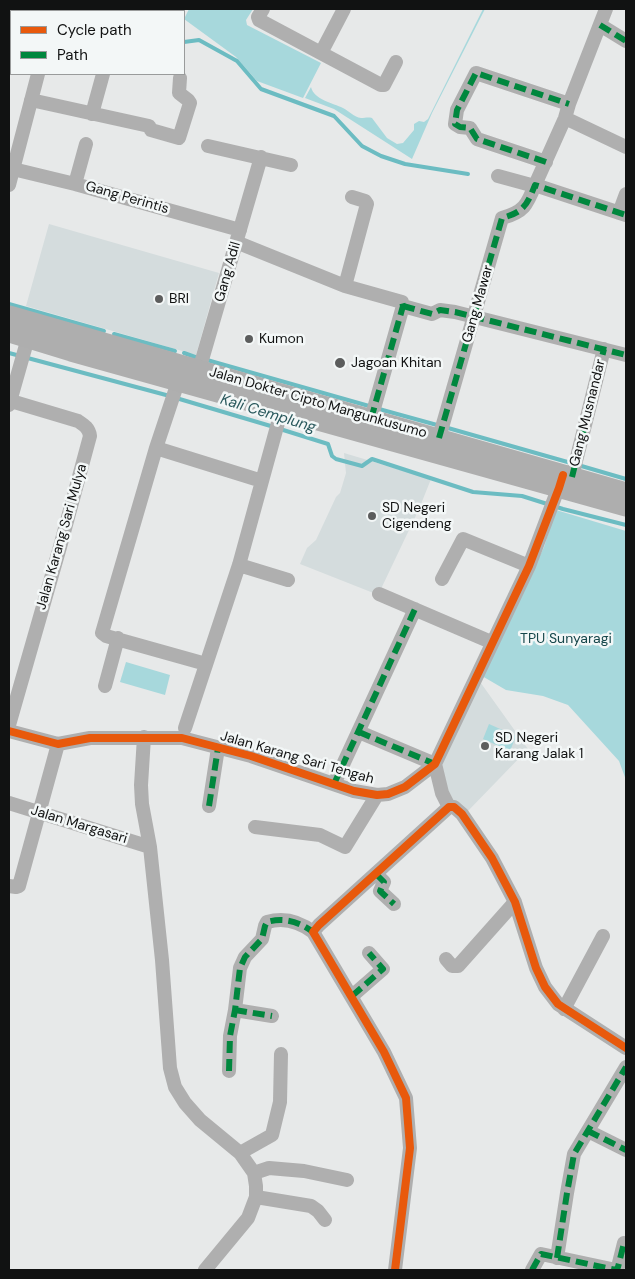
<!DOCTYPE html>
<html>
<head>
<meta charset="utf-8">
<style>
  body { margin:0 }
  #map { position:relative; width:635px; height:1279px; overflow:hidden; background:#e7e9e9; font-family:"DM Sans",sans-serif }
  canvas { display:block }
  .frame { position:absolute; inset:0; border:10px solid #111212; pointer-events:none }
  .legend { position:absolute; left:10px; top:10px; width:175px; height:65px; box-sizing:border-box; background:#f3f7f7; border:1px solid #999b9b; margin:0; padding:6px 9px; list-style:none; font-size:15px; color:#111212 }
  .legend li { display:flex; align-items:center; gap:10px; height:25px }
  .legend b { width:25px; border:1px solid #999b9b }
</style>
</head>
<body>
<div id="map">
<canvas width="635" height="1279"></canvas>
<div class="frame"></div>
<ul class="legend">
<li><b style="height:6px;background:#e8590c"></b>Cycle path</li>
<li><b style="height:6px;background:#00873e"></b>Path</li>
</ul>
</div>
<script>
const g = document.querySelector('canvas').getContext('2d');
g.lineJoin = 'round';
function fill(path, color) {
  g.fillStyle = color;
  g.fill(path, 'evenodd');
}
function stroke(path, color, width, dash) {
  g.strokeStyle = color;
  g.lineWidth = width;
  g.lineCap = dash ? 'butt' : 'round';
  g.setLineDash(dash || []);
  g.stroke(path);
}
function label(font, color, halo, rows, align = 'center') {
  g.font = font + ' "DM Sans",sans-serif';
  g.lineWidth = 5;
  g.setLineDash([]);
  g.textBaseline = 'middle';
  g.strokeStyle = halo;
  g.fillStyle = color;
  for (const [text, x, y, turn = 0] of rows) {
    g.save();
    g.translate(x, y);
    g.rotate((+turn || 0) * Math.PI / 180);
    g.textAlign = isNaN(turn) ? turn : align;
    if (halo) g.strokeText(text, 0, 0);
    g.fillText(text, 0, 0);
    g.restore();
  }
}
const built = new Path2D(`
  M49 224 219 273 196 355 26 306Z
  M344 453 431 479 419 509 380 591 376 594 300 564 307 548 316 540 336 497 340 493 346 473Z
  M478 679 528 749 467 812 450 798 441 773 442 754Z`);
const green = new Path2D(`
  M189 9H253L246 20 247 25 321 63 303 98 257 81 236 57 184 19Z
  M483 9H485L432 113 412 159 334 109 305 98 311 87C314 100 333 103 343 108 349 111 354 117 361 118 365 118 368 117 372 118L387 138 397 144 403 143 414 130V124L419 121 424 122 428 119Z
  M556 510 626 531V780L619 761 568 705 543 696 506 690 482 676 544 547Z
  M126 662 170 675 165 695 120 682Z
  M489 724 516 736 510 751 483 739Z`);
const stream = new Path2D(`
  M88 9V11
  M184 42 199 40 237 61 261 89 334 116 362 146 381 156 405 164 468 174
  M9 304 104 331
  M114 334 175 351
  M9 353 166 395 274 427
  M184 353 198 358
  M207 360 369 406
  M379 409 437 425
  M448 428 571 463
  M280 429 328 444 332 456 336 459 362 466 372 459 473 492 522 496 563 509 626 525
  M578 465 626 479`);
const minor = new Path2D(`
  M263 9 258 17 259 20 381 85H384L396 62
  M55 11V9
  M9 14 11 15
  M600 25 626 41
  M321 53 344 9
  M31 100 149 126 151 130 179 138 190 103 188 100 179 93 180 78
  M92 114 103 74
  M565 118 626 147
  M208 146 291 165
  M546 162 477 139 470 128 460 127 455 124 457 110 476 73 569 104
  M13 169 75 184 240 230
  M498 176 531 185H535L565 118 569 104 606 9
  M75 184 86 144
  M9 185 38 74
  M619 213 626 194
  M236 242 345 286 402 302 403 306 371 419
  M345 286 367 204 365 201 352 197
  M403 306 432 314 440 310 455 312 626 355
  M197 377 261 157
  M178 382 156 448 102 633 106 636 206 664
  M9 405 30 331
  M439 438 502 218C524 212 527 205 535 185L626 215
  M156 448 262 481
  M572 477 604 349
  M239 565 288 580
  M442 579 463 539 529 566
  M379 594 491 642
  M105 686 118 638
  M9 725 60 547 90 436C89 428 84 425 78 421L11 401
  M185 728 239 565 284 401
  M9 731 58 744 90 738H182L251 756 354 791 377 795 388 794 405 787 435 764 529 566 561 481
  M359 732 435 764 442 793 449 807
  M144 737 141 785 142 804 150 847 162 960 170 1068 175 1087 185 1103 200 1120 240 1153 254 1173 256 1186V1197L248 1218 205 1270
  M334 784 415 609
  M9 803 150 847
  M209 806 218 748
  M255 827 320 835 345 847 377 795
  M376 874 384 882 380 891 394 904
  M9 886 16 887 19 886 58 744
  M446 959 452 966H458L515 902
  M352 996 383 969 369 953
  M564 1009 603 936
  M235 1010 272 1016
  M229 1071 230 1036 235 1010 240 968 245 957 262 939 265 926 267 922C284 917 300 922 313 932
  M588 1131 626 1150
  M240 1153 272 1135 280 1102 281 1054
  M254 1173 269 1168 304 1171 347 1180
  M256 1197 311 1206 318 1211 325 1220
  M557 1258 567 1193 574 1154 626 1067
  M395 1270 410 1148 406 1098 384 1052 313 932 319 925 449 807H454L462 814 492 858 515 902 536 968 545 987 558 1004 626 1048
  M532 1270 541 1254 616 1270 618 1267 624 1243`);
const secondary = new Path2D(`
  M9 315 626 492
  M9 333 71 352 626 507`);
const quiet = new Path2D(`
  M600 25 626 41
  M546 162 477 139 470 128 460 127 455 124 457 110 476 73 569 104
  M403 306 432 314 440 310 455 312 626 355
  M371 419 403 306 402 302
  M439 438 502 218C524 212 527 205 535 185L626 215
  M572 477 604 349
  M359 732 435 764
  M334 784 415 609
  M209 806 218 748
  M376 874 384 882 380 891 394 904
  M352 996 383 969 369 953
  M235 1010 272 1016
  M229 1071 230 1036 235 1010 240 968 245 957 262 939 265 926 267 922C284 917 300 922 313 932
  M588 1131 626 1150
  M557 1258 567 1193 574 1154 626 1067
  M532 1270 541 1254 616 1270 618 1267 624 1243`);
const cycleway = new Path2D(`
  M9 731 58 744 90 738H182L251 756 354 791 377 795 388 794 405 787 435 764 529 566 559 488 563 475
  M395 1270 410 1148 406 1098 384 1052 313 932 319 925 449 807H454L462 814 492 858 515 902 536 968 545 987 558 1004 626 1048`);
const markers = [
  [159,299,5,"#5c5d5d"],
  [249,339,5,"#5c5d5d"],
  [340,363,6,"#5c5d5d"],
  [372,516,5,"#5c5d5d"],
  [485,746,5,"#5c5d5d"]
];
const streetNames = [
  ["Gang Perintis",127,198,16],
  ["Gang Adil",228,272,-74],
  ["Gang Mawar",478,304,-74],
  ["Jalan Dokter Cipto Mangunkusumo",318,403,16],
  ["Gang Musnandar",588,413,-76],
  ["Jalan Karang Sari Mulya",62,537,-74],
  ["Jalan Karang Sari Tengah",297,758,16],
  ["Jalan Margasari",79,825,17]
];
const poiNames = [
  ["BRI",169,299],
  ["Kumon",259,339],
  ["Jagoan Khitan",351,363],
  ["SD Negeri",382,508],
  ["Cigendeng",382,524],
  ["SD Negeri",495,738],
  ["Karang Jalak 1",495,754]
];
const parkNames = [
  ["TPU Sunyaragi",566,639]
];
const waterNames = [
  ["Kali Cemplung",268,414,17]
];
fill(built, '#d4dcdd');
fill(green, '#a7d8dc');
stroke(stream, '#6cbcc2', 4);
stroke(minor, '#afafaf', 14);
stroke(secondary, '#aeaeae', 19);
stroke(quiet, '#00873e', 6, [12, 6]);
stroke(cycleway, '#e8590c', 8);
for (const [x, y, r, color] of markers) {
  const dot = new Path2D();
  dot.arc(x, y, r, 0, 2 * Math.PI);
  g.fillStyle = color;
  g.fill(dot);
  stroke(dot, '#f3f7f7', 2);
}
label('14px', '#111212', '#f3f7f7', streetNames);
label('14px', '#111212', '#f3f7f7', poiNames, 'left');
label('14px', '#16474b', '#f3f7f7', parkNames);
label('italic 15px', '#2a595d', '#f3f7f7', waterNames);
</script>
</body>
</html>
